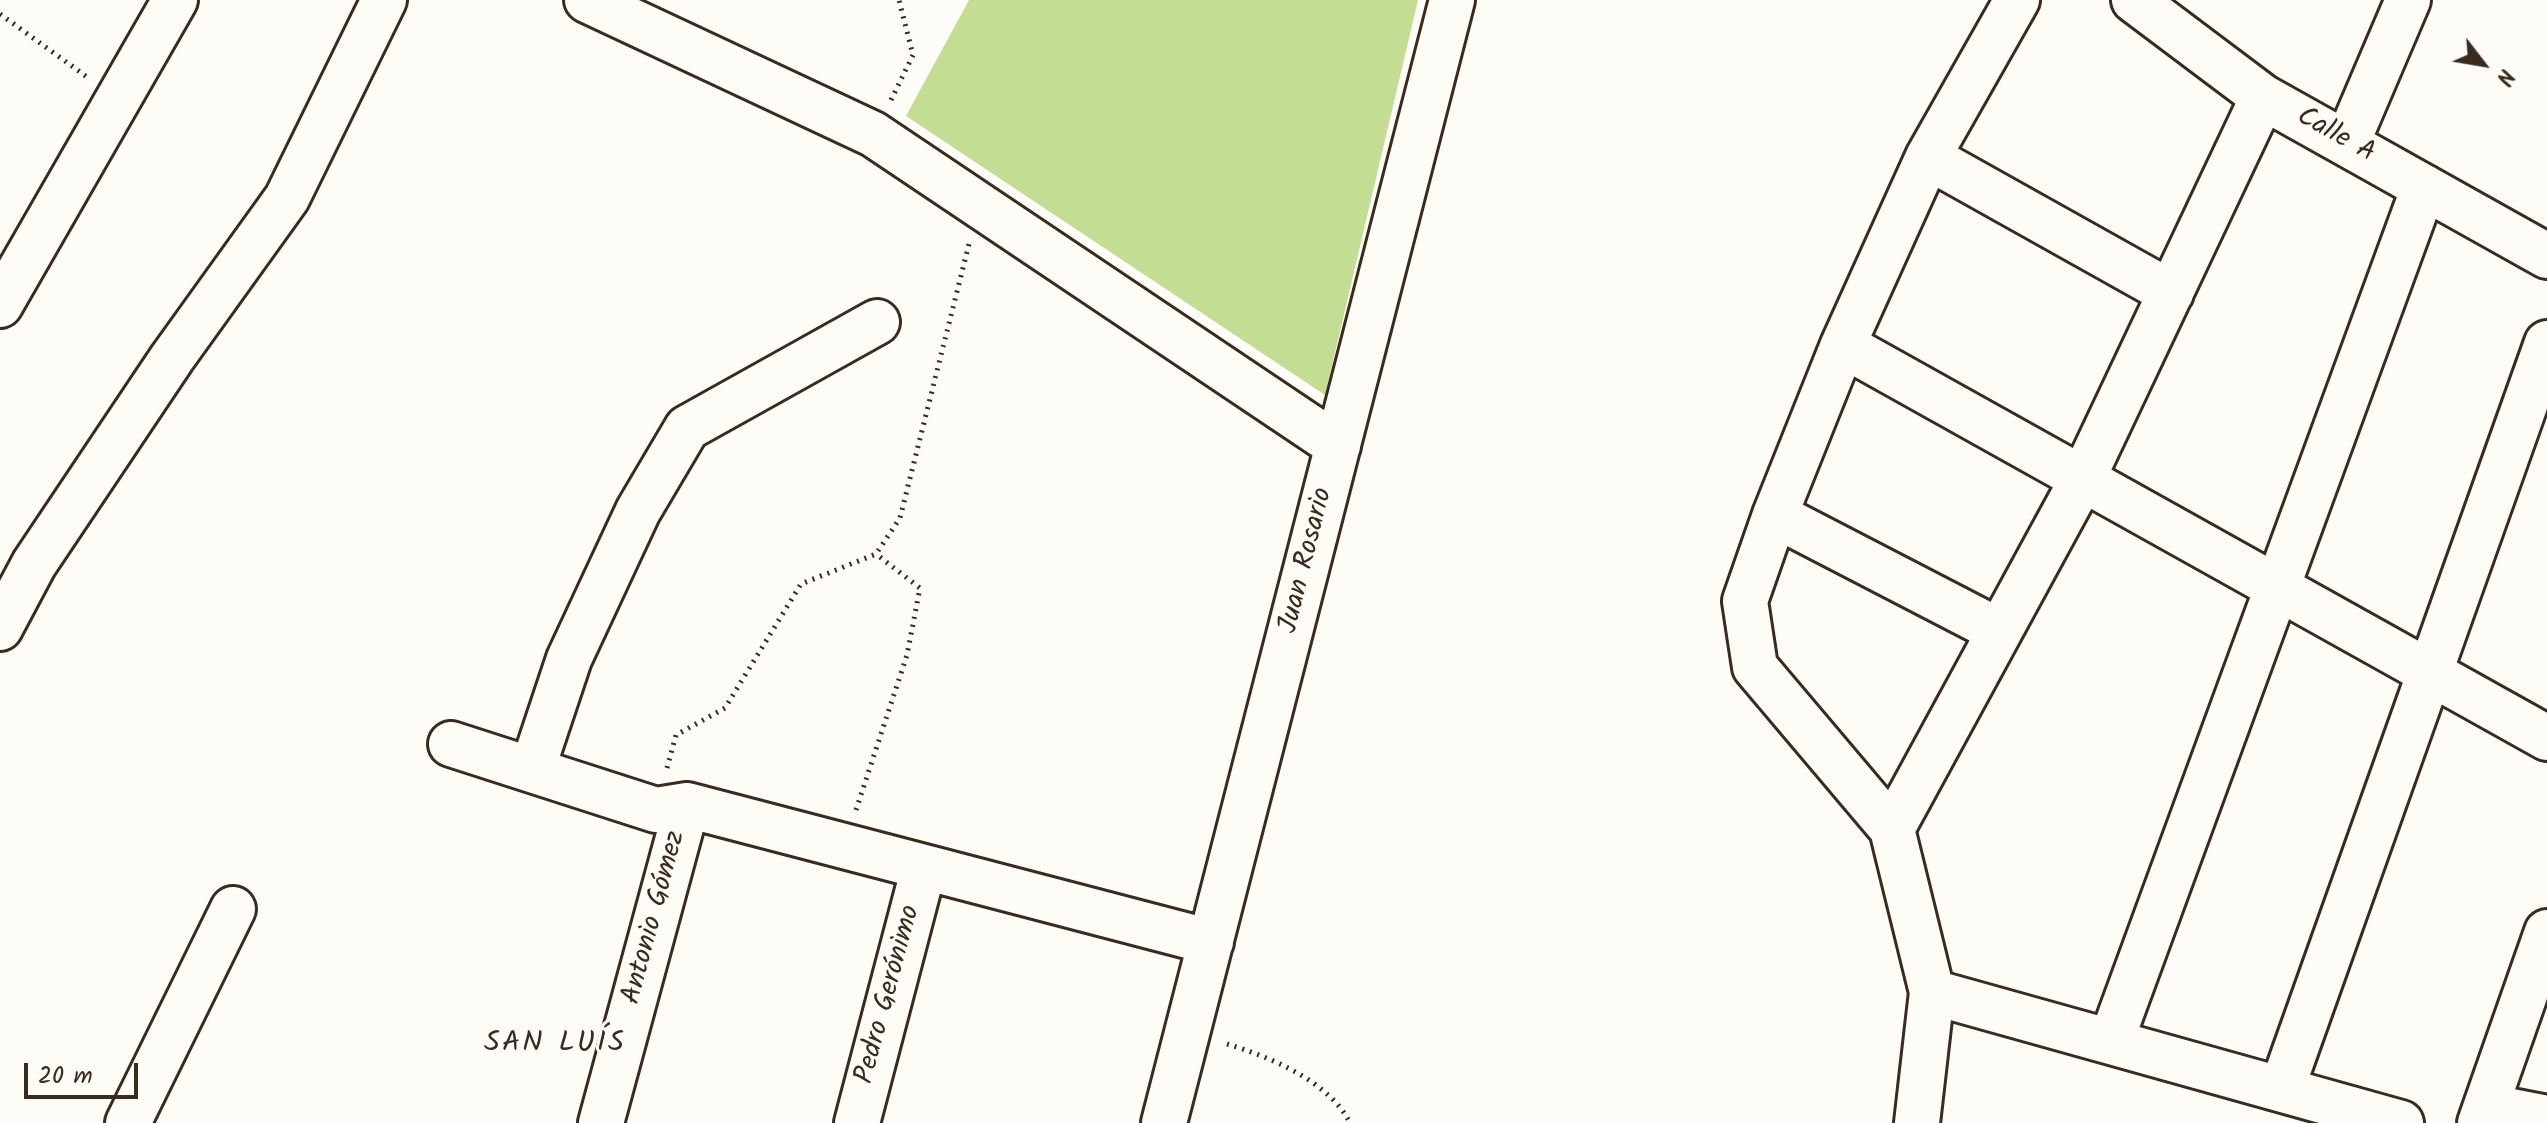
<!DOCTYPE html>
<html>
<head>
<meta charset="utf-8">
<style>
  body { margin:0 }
  #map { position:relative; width:2547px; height:1123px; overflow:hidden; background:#fdfcf7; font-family:Kalam,sans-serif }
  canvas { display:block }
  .north { position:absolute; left:2443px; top:24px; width:80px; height:80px; -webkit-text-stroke:6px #fdfcf7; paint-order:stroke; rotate:121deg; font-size:22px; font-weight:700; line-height:32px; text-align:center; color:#3b2a1e }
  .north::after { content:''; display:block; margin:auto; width:28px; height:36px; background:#3b2a1e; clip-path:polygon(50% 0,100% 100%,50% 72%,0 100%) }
  .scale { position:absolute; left:24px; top:1063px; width:114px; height:36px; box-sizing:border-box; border:4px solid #3b2a1e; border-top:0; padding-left:10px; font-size:24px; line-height:28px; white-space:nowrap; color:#3b2a1e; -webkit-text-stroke:6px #fdfcf7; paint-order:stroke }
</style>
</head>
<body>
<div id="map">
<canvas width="2547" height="1123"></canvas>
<div class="north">N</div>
<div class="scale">20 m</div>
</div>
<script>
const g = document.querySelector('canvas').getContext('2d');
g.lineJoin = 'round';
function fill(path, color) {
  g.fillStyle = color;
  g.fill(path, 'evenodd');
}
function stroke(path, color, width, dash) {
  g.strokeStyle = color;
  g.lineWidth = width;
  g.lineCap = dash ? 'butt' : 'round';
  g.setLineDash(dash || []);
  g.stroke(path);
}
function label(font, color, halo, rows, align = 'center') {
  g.font = font + ' Kalam,sans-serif';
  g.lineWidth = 6;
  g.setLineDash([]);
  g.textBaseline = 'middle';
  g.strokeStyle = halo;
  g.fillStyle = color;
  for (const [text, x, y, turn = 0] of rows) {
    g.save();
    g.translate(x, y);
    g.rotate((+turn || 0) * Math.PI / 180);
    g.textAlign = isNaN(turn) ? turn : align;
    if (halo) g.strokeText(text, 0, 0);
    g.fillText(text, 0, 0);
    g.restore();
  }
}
const green = new Path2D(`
  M969 0H1418L1325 395 906 116Z`);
const path = new Path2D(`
  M0 14 87 77
  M891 100 913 55 899 0
  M667 768 676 735 725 708 801 584 876 554 900 518 969 244
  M856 810 907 655 920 588 876 554
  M1227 1044C1270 1057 1329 1081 1350 1123`);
const minor = new Path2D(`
  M587 0 873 134 1338 446
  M2134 0 2263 97 2547 256
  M2347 143 2408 0
  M1928 157 2171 293
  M0 305 175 0
  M1843 345 2547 738
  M1775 515 1999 631
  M0 628 34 564 172 358 287 198 384 0
  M451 744 656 810 687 805 1211 942
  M532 770 569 659 638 511 687 428 877 322
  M1892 829 2083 478 2263 97
  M1932 992 2401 1123
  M2111 1041 2424 187
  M2282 1088 2547 343
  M2486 1106 2547 1118
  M128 1123 233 909
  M601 1123 687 805
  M857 1123 924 867
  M1164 1123 1452 0
  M1917 1123 1932 992 1892 829 1755 667 1745 601 1775 515 1843 345 1928 157 2017 0
  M2480 1123 2547 932`);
const streetNames = [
  ["Calle A",2335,137,29],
  ["Juan Rosario",1308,561,-76],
  ["Antonio Gómez",656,918,-75],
  ["Pedro Gerónimo",890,995,-75]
];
const neighbourhoodNames = [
  ["SAN LUÍS",555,1046]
];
fill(green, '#c3dd93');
stroke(minor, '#3b2a1e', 50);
stroke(path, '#3b2a1e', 5, [2, 6]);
stroke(minor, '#fdfcf7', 44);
label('28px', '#3b2a1e', '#fdfcf7', streetNames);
g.letterSpacing = '2px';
label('30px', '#3b2a1e', '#fdfcf7', neighbourhoodNames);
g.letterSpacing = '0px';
</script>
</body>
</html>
